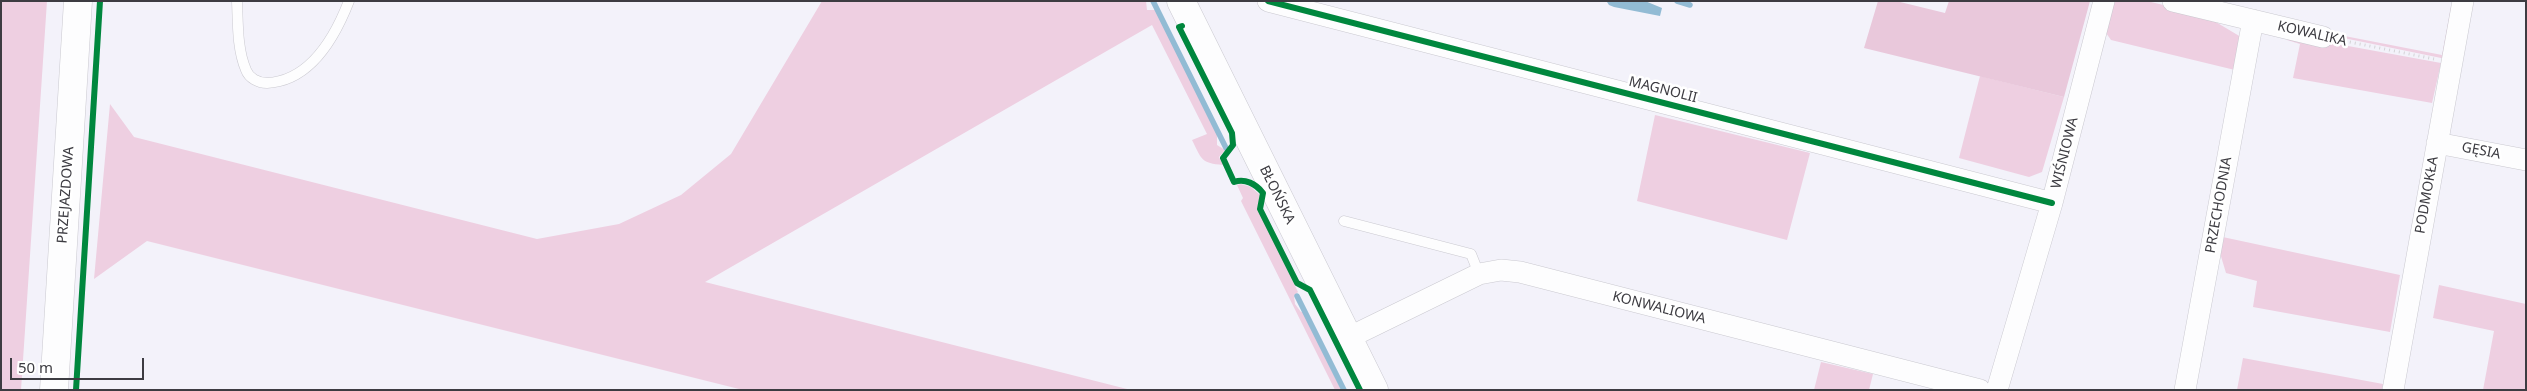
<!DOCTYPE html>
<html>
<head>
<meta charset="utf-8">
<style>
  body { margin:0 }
  #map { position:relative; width:2527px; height:391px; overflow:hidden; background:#f3f2fa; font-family:"Noto Sans",sans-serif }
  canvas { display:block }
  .frame { position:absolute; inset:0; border:2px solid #3d3c42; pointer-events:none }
  .scale { position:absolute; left:10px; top:358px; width:134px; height:22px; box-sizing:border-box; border:2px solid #3d3c42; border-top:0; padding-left:6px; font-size:15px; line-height:18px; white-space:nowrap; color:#3d3c42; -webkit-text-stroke:4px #fff; paint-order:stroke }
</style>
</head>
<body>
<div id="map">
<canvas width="2527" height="391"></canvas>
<div class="frame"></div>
<div class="scale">50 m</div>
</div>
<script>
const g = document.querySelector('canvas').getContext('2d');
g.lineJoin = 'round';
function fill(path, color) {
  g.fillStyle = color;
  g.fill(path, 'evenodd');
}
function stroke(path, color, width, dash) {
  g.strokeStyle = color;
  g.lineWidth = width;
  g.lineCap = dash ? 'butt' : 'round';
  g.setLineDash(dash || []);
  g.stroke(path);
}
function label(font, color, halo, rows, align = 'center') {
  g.font = font + ' "Noto Sans",sans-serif';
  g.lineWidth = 5;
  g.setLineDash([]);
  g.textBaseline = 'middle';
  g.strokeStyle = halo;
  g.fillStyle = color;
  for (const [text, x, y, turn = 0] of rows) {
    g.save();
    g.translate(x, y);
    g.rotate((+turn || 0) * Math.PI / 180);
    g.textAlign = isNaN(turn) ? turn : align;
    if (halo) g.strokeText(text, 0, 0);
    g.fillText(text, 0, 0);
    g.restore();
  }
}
const green = new Path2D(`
  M1 1H47L21 390H1Z
  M822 1H1146L1147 10H1156L1217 133V145L1225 150 1219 157 1223 165C1201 163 1202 160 1192 140L1207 134 1152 25 705 282 1131 390H743L147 241 94 279 110 104 134 137 537 239 619 224 681 195 731 154Z
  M2112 1H2147L2204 15 2241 37 2239 71 2111 40 2104 30Z
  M2451 7 2455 8 2446 59 2324 34V32L2442 55Z
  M2288 35 2441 63 2432 103 2293 78 2300 44 2287 40Z
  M1980 76 2064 97 2042 172 2029 177 1959 158Z
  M1655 115 1810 153 1787 240 1637 201Z
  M1241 184 1251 187 1260 195 1258 209 1298 292 1294 296 1295 304 1301 312 1304 311 1341 390H1335L1241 201 1243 198 1237 185Z
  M2218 236 2400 275 2390 332 2253 307 2257 281 2226 273 2220 253Z
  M2439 285 2526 304V390H2483L2494 331 2433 318Z
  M2243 358 2383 384 2382 390H2237Z
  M1821 362 1873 374 1869 390H1814Z`);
const forest = new Path2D(`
  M1878 1H1896L1945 13 1949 1H2090L2064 97 1864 48Z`);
const water = new Path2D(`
  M1645 1 1662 8 1660 16 1614 7 1609 5 1607 2Z`);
const stream = new Path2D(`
  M1153 1 1226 148
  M1677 1 1690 5
  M1297 296 1344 390`);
const path = new Path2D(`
  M2340 40 2434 59`);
const lane = new Path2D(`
  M237 1C238 23 237 49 246 70 249 78 258 83 267 83 310 81 335 37 349 1
  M1344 221 1471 254 1479 274`);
const street = new Path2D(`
  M1268 1 2052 203
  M2173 1 2323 37
  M2437 143 2526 160
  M1348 338 1479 274 1501 270 1520 272 1980 390
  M1997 390 2052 203 2104 1
  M2185 390 2253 20
  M2393 390 2463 1`);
const secondary = new Path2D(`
  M1181 1 1374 390
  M54 390 78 1`);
const cycleway = new Path2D(`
  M1268 1 2052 203
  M1182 26 1179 27 1232 133 1233 145 1223 158 1234 182C1245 178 1256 184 1263 193L1260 209 1297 283 1310 290 1360 390
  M76 390 100 1`);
const streetNames = [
  ["KOWALIKA",2312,34,13],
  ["MAGNOLII",1663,90,14],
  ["GĘSIA",2481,151,11],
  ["WIŚNIOWA",2065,153,-76],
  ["PRZEJAZDOWA",66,195,-86],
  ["BŁOŃSKA",1277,195,64],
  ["PODMOKŁA",2427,195,-80],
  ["PRZECHODNIA",2219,205,-80],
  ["KONWALIOWA",1659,308,14]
];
fill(green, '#eecfe1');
fill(forest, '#e9c8db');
fill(water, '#92bbd4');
stroke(stream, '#92bbd4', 5.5);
stroke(lane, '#cac9d0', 11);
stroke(street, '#cac9d0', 22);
stroke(secondary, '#cac9d0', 29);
stroke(path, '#d3d3d6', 3, [1, 4]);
stroke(lane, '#fdfdfe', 10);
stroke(street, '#fdfdfe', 21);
stroke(secondary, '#fdfdfe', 28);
stroke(cycleway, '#00873e', 6);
label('14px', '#3d3c42', '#fff', streetNames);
</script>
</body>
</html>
